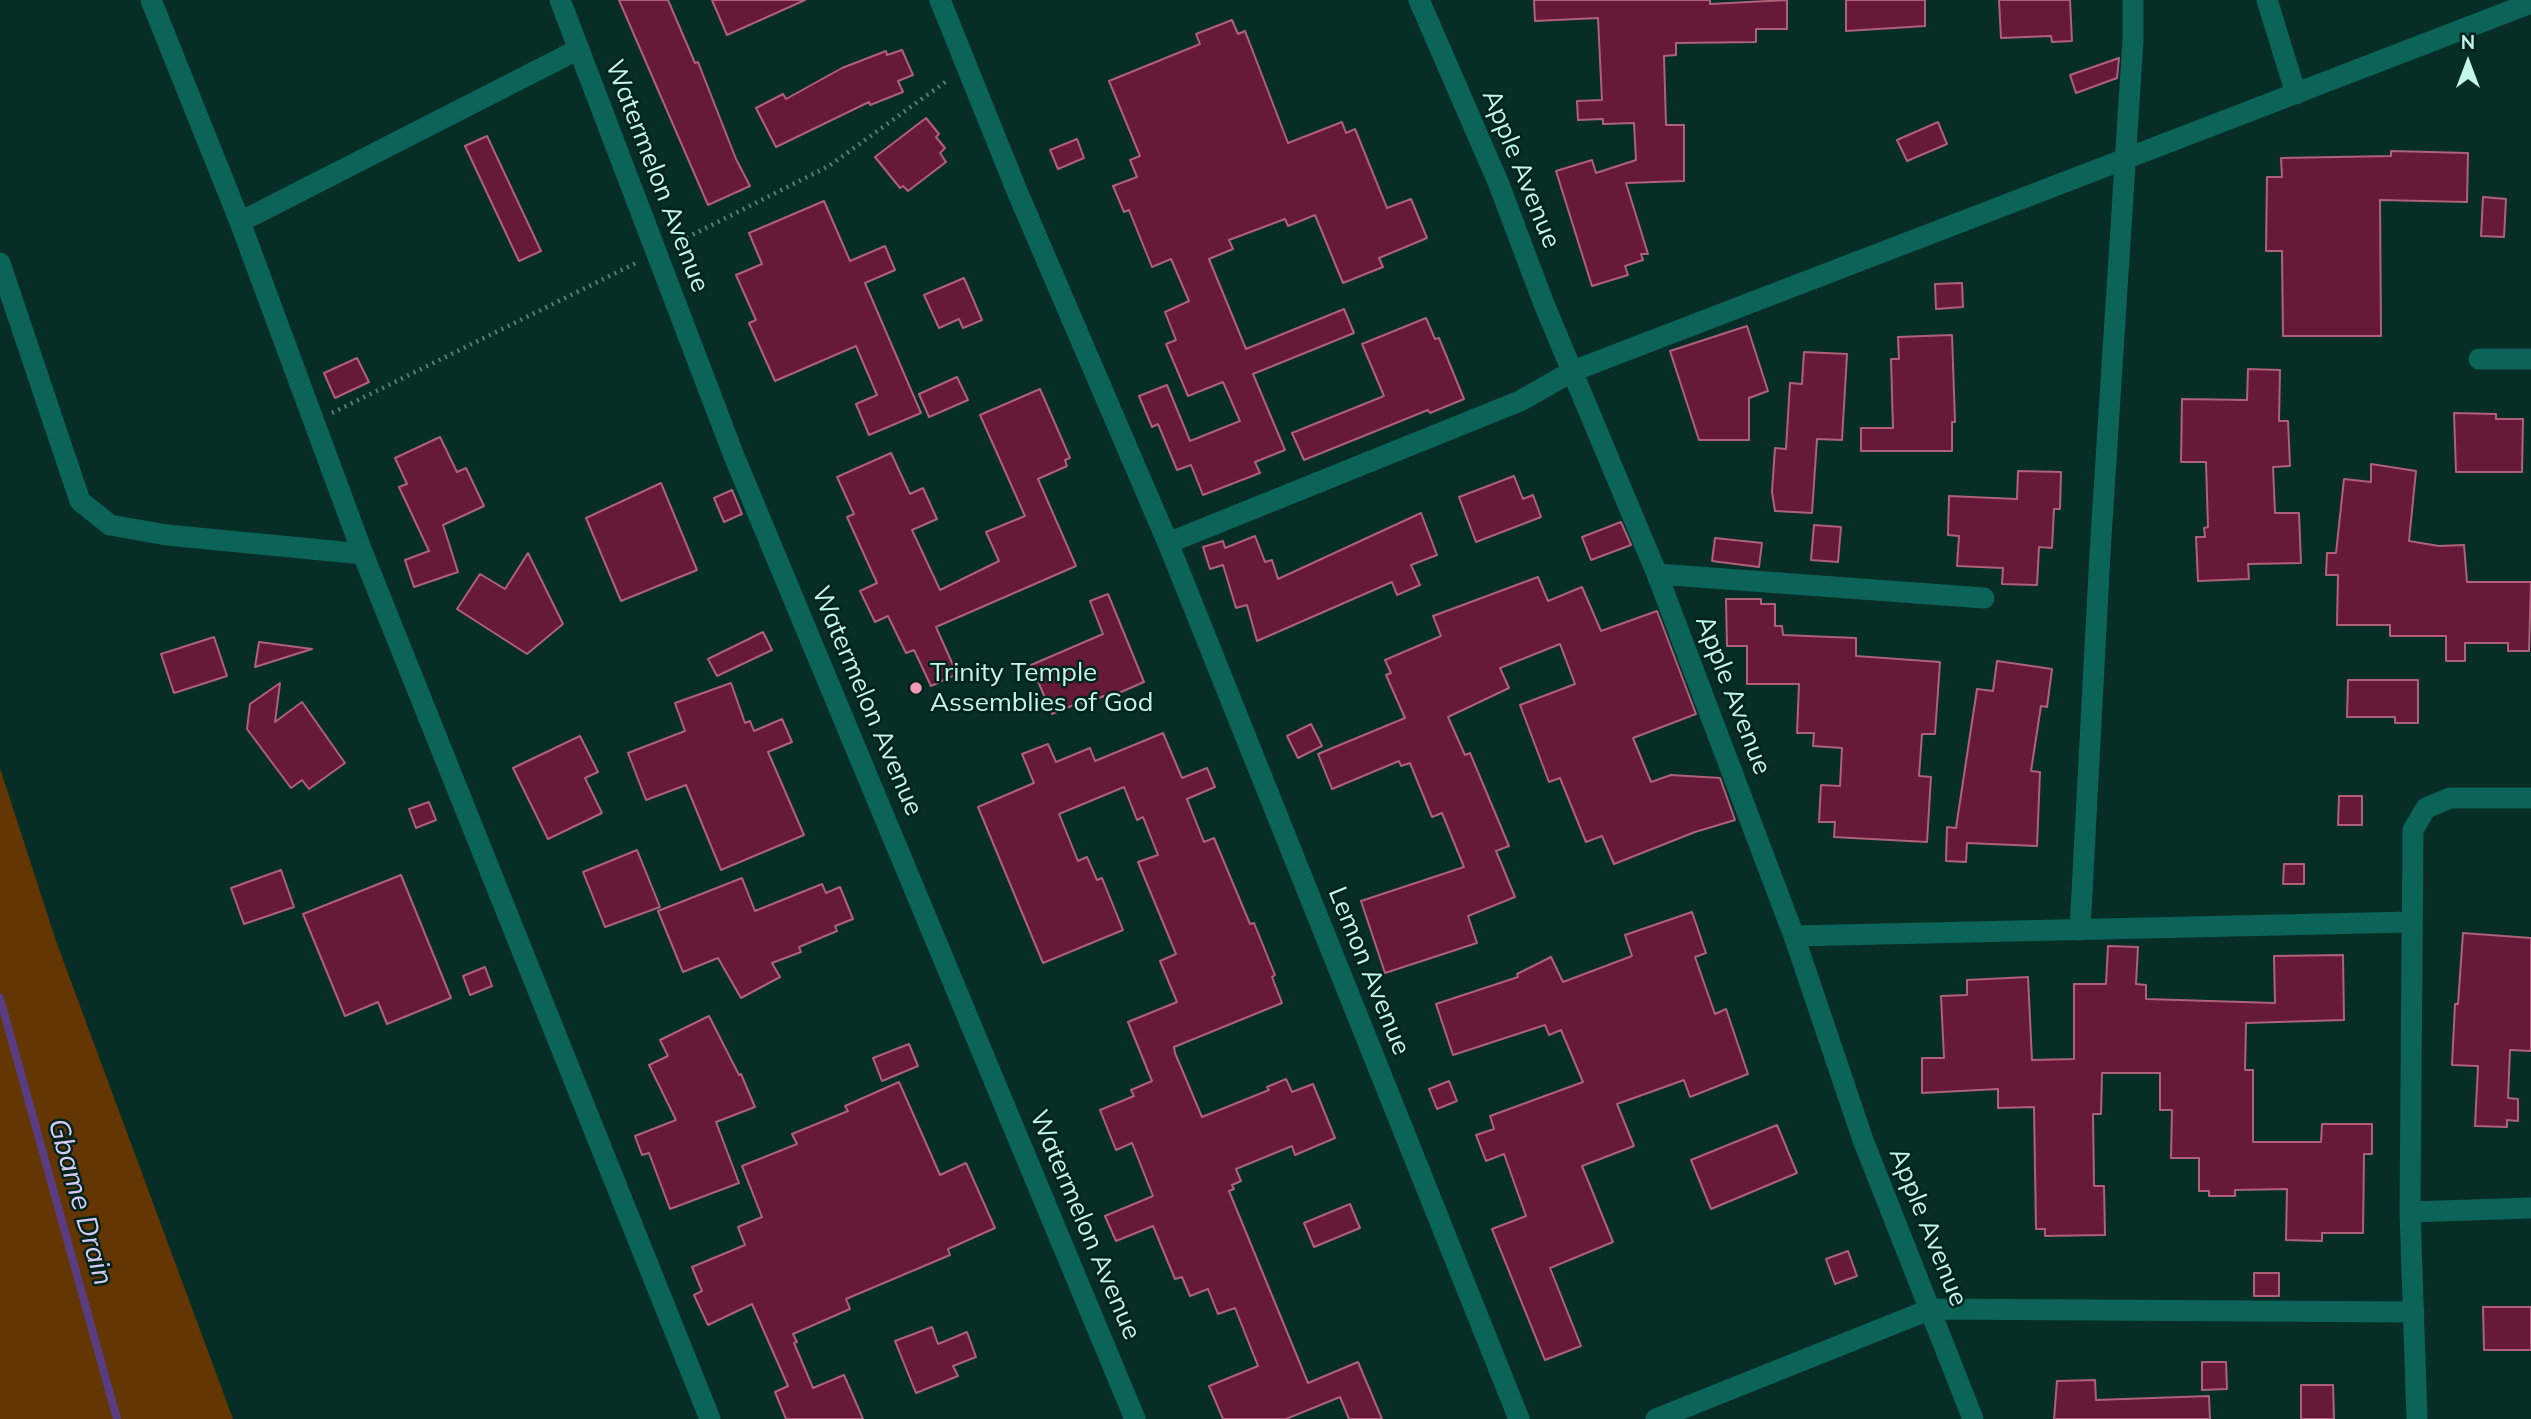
<!DOCTYPE html>
<html>
<head>
<meta charset="utf-8">
<style>
  body { margin:0 }
  #map { position:relative; width:2531px; height:1419px; overflow:hidden; background:#072d27; font-family:Mulish,sans-serif }
  canvas { display:block }
  .north { position:absolute; left:2433px; top:28px; width:70px; height:70px; -webkit-text-stroke:5px #00231d; paint-order:stroke; rotate:0deg; font-size:19px; font-weight:700; line-height:28px; text-align:center; color:#c4f7ec }
  .north::after { content:''; display:block; margin:auto; width:24px; height:32px; background:#c4f7ec; clip-path:polygon(50% 0,100% 100%,50% 72%,0 100%) }
</style>
</head>
<body>
<div id="map">
<canvas width="2531" height="1419"></canvas>
<div class="north">N</div>
</div>
<script>
const g = document.querySelector('canvas').getContext('2d');
g.lineJoin = 'round';
function fill(path, color) {
  g.fillStyle = color;
  g.fill(path, 'evenodd');
}
function stroke(path, color, width, dash) {
  g.strokeStyle = color;
  g.lineWidth = width;
  g.lineCap = dash ? 'butt' : 'round';
  g.setLineDash(dash || []);
  g.stroke(path);
}
function label(font, color, halo, rows, align = 'center') {
  g.font = font + ' Mulish,sans-serif';
  g.lineWidth = 5;
  g.setLineDash([]);
  g.textBaseline = 'middle';
  g.strokeStyle = halo;
  g.fillStyle = color;
  for (const [text, x, y, turn = 0] of rows) {
    g.save();
    g.translate(x, y);
    g.rotate((+turn || 0) * Math.PI / 180);
    g.textAlign = isNaN(turn) ? turn : align;
    if (halo) g.strokeText(text, 0, 0);
    g.fillText(text, 0, 0);
    g.restore();
  }
}
const green = new Path2D(`
  M0 768 56 941 233 1419H0Z`);
const stream = new Path2D(`
  M0 998 117 1419`);
const building = new Path2D(`
  M619 0H668L695 63 698 62 736 159 750 186 708 205Z
  M712 0H805L727 35Z
  M1534 0H1710V4L1787 0V29H1756V42L1676 43V55L1664 56 1666 125H1684V181L1626 183 1648 254H1641L1643 260 1625 266 1628 275 1592 286 1556 171 1592 160 1596 173 1636 160 1634 123 1603 124V119L1578 120 1577 101 1602 100 1598 18 1535 21Z
  M1846 0H1925V26L1846 31Z
  M1999 0H2070L2072 41 2052 42 2051 36 2001 38Z
  M1232 20 1238 34 1245 31 1288 143 1342 122 1346 133 1355 129 1387 208 1411 199 1427 238 1379 258 1383 267 1343 283 1315 215 1288 226 1285 219 1229 240 1233 249 1209 259 1246 349 1344 309 1354 333 1253 374 1285 450 1255 462 1260 473 1203 495 1191 465 1177 470 1158 424 1152 427 1139 396 1167 385 1190 441 1240 421 1223 382 1188 396 1166 344 1176 340 1165 312 1189 301 1171 259 1152 267 1129 210 1124 212 1113 186 1137 177 1130 160 1140 156 1109 81 1200 44 1196 34Z
  M902 50 913 75 898 81 903 92 870 105 869 102 776 147 756 108 783 94 786 99 842 68 886 51 887 55Z
  M2119 58 2117 78 2076 93 2070 75Z
  M926 118 939 134 936 137 945 148 940 153 946 162 908 191 903 186 900 188 875 157Z
  M1938 122 1947 144 1907 161 1897 140Z
  M487 136 541 251 519 261 465 146Z
  M1077 139 1084 158 1058 169 1050 150Z
  M2391 151 2468 153 2467 202 2380 200 2381 336H2283L2282 251H2266L2267 177H2282L2281 158 2391 156Z
  M2483 197 2506 199 2504 237 2481 236Z
  M824 201 850 261 885 246 895 270 865 283 921 413 869 435 856 404 877 395 856 346 775 381 749 323 756 320 736 275 762 264 749 233Z
  M964 278 982 320 963 328 959 319 939 328 924 295Z
  M1962 283 1963 307 1936 309 1935 284Z
  M1426 318 1435 339 1439 338 1464 399 1430 413 1428 410 1304 460 1292 433 1384 396 1362 344Z
  M1747 326 1768 391 1749 398V440H1699L1670 351Z
  M1952 335 1955 422H1952V451H1861V428H1893L1891 359H1899L1898 337Z
  M1804 352 1847 354 1842 440 1817 439 1812 513 1775 511 1772 492 1775 448 1786 449 1790 383 1802 384Z
  M357 358 369 382 335 398 324 373Z
  M2248 369 2280 370 2279 421H2288L2290 466 2273 467 2275 513H2299L2301 563 2248 564 2249 579 2198 581 2196 537H2205L2204 528 2208 527 2206 462H2181L2182 399 2247 400Z
  M957 377 968 400 929 417 919 394Z
  M1040 389 1070 458 1065 460 1067 466 1038 479 1076 566 936 627 957 674 931 686 914 650 906 653 888 616 875 622 860 591 877 583 847 517 854 514 837 477 891 453 910 494 923 488 937 519 912 530 940 590 999 561 986 532 1025 516 980 415Z
  M2454 413 2496 414V419H2523L2522 472H2456Z
  M440 437 457 472 466 468 484 506 443 525 458 572 414 587 405 560 429 551 399 487 407 484 395 458Z
  M2371 464 2416 471 2409 541 2439 546 2464 545 2467 582H2531L2529 651H2508V643H2465V661H2446V636H2390V625H2337L2338 575H2326L2327 553H2336L2344 479 2371 482Z
  M2018 471 2061 472 2060 509H2054L2052 548 2039 547 2037 585 2002 584 2003 568 1957 566 1959 536 1948 535 1949 496 2017 499Z
  M1514 476 1523 499 1533 495 1541 517 1476 542 1459 497Z
  M661 483 697 570 621 601 586 518Z
  M732 490 742 514 724 522 714 498Z
  M1421 513 1437 555 1411 565 1420 585 1397 595 1392 582 1257 641 1247 605 1236 608 1223 565 1210 569 1203 547 1223 541 1225 548 1255 536 1265 562 1272 560 1278 579Z
  M1621 522 1631 545 1591 560 1582 537Z
  M1814 525 1841 527 1838 562 1811 560Z
  M1715 538 1762 543 1759 567 1712 561Z
  M528 553 563 624 527 654 457 609 480 574 505 589Z
  M1538 577 1548 601 1582 587 1601 631 1657 611 1696 714 1633 738 1651 782 1671 775 1720 778 1735 820 1695 832 1614 864 1602 836 1586 842 1560 778 1549 782 1520 705 1575 684 1560 644 1500 668 1509 688 1448 717 1465 755 1470 753 1509 846 1496 851 1515 897 1468 916 1477 943 1385 973 1361 901 1464 867 1442 813 1432 817 1410 763 1401 766 1399 761 1332 789 1318 754 1405 718 1386 675 1391 673 1385 660 1441 636 1433 616Z
  M1108 594 1144 682 1105 699 1104 696 1083 705 1081 702 1052 714 1031 665 1103 634 1090 601Z
  M1726 599H1761V604H1775V626H1782L1783 635 1856 638V656L1940 662 1935 734H1922L1919 776 1931 777 1927 842 1834 837 1835 822H1819L1821 785 1840 786 1842 748 1813 746 1814 733H1797L1799 684H1747V646H1727Z
  M763 632 772 650 717 676 708 659Z
  M214 637 227 676 174 693 161 654Z
  M259 642 312 649 255 667Z
  M1997 661 2052 669 2047 707 2041 706 2031 771 2040 772 2037 846 1967 843 1966 862 1946 861 1947 827 1956 828 1977 689 1993 691Z
  M2348 680H2418V723H2395V717H2347Z
  M280 683 275 722 302 702 345 763 309 789 302 780 291 788 247 729 250 704Z
  M731 683 745 723 750 721 754 731 782 719 792 742 768 752 804 835 721 870 686 785 646 800 628 753 685 731 675 703Z
  M1311 724 1322 746 1298 758 1287 736Z
  M1163 733 1182 778 1207 768 1215 787 1187 799 1204 842 1214 838 1250 924 1254 923 1275 975 1272 977 1282 1003 1174 1047 1175 1053 1202 1117 1269 1090 1267 1087 1286 1079 1292 1092 1313 1084 1335 1138 1295 1155 1292 1146 1236 1169 1241 1181 1232 1185 1234 1189 1229 1191 1308 1383 1358 1362 1382 1419H1349L1340 1397 1286 1419H1223L1209 1386 1258 1366 1235 1308 1218 1314 1208 1289 1190 1296 1182 1277 1175 1279 1153 1226 1116 1241 1105 1216 1153 1196 1132 1143 1116 1150 1100 1110 1134 1096 1131 1090 1152 1081 1128 1022 1177 1002 1160 961 1176 954 1138 862 1158 855 1143 817 1137 820 1124 787 1059 814 1078 861 1087 857 1097 880 1102 878 1123 930 1043 963 978 807 1034 783 1022 754 1048 744 1056 762 1090 748 1095 761Z
  M580 736 598 772 585 778 602 813 548 839 513 768Z
  M2339 796H2362V825H2338Z
  M429 802 436 820 416 828 409 809Z
  M637 850 660 907 605 927 583 872Z
  M2284 864H2304V884H2283Z
  M281 870 294 907 244 924 231 888Z
  M401 875 451 998 387 1024 378 1002 345 1016 303 914Z
  M742 878 755 911 822 884 826 893 840 887 853 919 835 926 837 931 799 947 801 952 772 963 780 977 741 998 718 958 683 972 658 911Z
  M1692 912 1706 953 1695 957 1715 1014 1726 1009 1748 1074 1690 1097 1684 1080 1617 1104 1634 1146 1582 1166 1613 1242 1550 1268 1581 1346 1545 1360 1492 1229 1526 1216 1504 1154 1486 1161 1476 1135 1494 1129 1490 1116 1583 1082 1561 1030 1549 1035 1545 1025 1453 1055 1436 1004 1518 977 1517 974 1551 957 1563 982 1632 956 1625 935Z
  M2463 933 2531 938V1051L2510 1050 2508 1098 2518 1099V1121L2507 1120V1127L2475 1126 2478 1066 2452 1065 2455 1004H2458Z
  M2108 946 2138 947 2136 984 2146 985V999L2275 1003 2274 956 2343 955 2344 1020 2246 1023 2245 1070H2253V1142H2321L2322 1124H2372V1154H2364L2363 1233H2322V1241L2286 1240 2287 1189 2235 1190V1196H2209V1191H2199V1158H2171L2172 1110H2160V1073H2102L2101 1114H2093L2094 1186H2104L2105 1235 2045 1236V1229H2036L2034 1107 1998 1108V1089L1922 1093V1058H1944L1941 996 1967 995V980L2028 977 2032 1060 2074 1059V984H2106Z
  M485 967 492 986 470 995 463 976Z
  M709 1016 739 1075 741 1074 755 1107 716 1122 739 1183 670 1209 649 1153 642 1155 635 1136 676 1120 649 1065 668 1056 660 1040Z
  M909 1044 918 1066 882 1081 873 1058Z
  M1449 1081 1457 1101 1437 1109 1429 1089Z
  M899 1082 940 1175 966 1163 995 1228 948 1249 950 1255 846 1299 850 1309 793 1334 797 1342 794 1343 813 1388 844 1375 863 1419H786L775 1392 788 1386 752 1304 708 1325 694 1295 702 1291 692 1267 745 1245 738 1227 762 1217 742 1166 797 1144 792 1134 848 1111 845 1106Z
  M1777 1125 1797 1173 1711 1209 1691 1160Z
  M1350 1204 1360 1228 1314 1247 1304 1223Z
  M1848 1251 1857 1276 1835 1284 1826 1259Z
  M2254 1273H2279V1296H2254Z
  M2483 1307H2531V1350H2484Z
  M932 1327 938 1344 967 1332 976 1357 953 1366 958 1376 916 1393 895 1341Z
  M2202 1362H2226L2227 1389 2202 1390Z
  M2095 1380 2096 1400 2209 1396 2210 1419H2054L2057 1381Z
  M2301 1385H2333L2334 1419H2301Z`);
const path = new Path2D(`
  M674 244 829 166 948 80
  M332 413 638 262`);
const street = new Path2D(`
  M151 0 240 222 363 554 710 1419
  M560 0 734 456 1135 1419
  M940 0 1017 191 1168 543 1519 1419
  M1419 0 1498 182 1544 304 1657 574 1794 936 1863 1140 1973 1419
  M2267 0 2296 94
  M240 222 579 49
  M0 263 80 501 110 525 167 535 363 554
  M2479 359H2531
  M1168 543 1520 401 1573 371 2531 3
  M1657 574 1984 598
  M2080 930 2100 553 2133 40V0
  M1794 936 2410 922
  M2410 1212 2531 1208
  M1656 1419 1931 1309 2414 1312
  M2417 1419 2410 1212 2413 830 2426 808 2450 798H2531`);
const markers = [
  [916,688,7,"#f19ab4"]
];
const streetNames = [
  ["Apple Avenue",1521,169,68],
  ["Watermelon Avenue",657,176,69],
  ["Apple Avenue",1733,695,69],
  ["Watermelon Avenue",867,701,67],
  ["Lemon Avenue",1369,971,68],
  ["Watermelon Avenue",1085,1225,67],
  ["Apple Avenue",1928,1227,68]
];
const poiNames = [
  ["Trinity Temple",930,673],
  ["Assemblies of God",930,703]
];
const waterNames = [
  ["Gbame Drain",80,1202,74]
];
fill(green, '#643603');
stroke(stream, '#593c82', 8);
fill(building, '#661938');
stroke(building, '#b0607a', 2);
stroke(path, '#547f77', 4.5, [2, 5]);
stroke(street, '#0c6357', 21);
for (const [x, y, r, color] of markers) {
  const dot = new Path2D();
  dot.arc(x, y, r, 0, 2 * Math.PI);
  g.fillStyle = color;
  g.fill(dot);
  stroke(dot, '#00231d', 2.5);
}
label('26px', '#c4f7ec', '#00231d', streetNames);
label('26px', '#c4f7ec', '#00231d', poiNames, 'left');
label('italic 28px', '#d8cbf3', '#00231d', waterNames);
</script>
</body>
</html>
